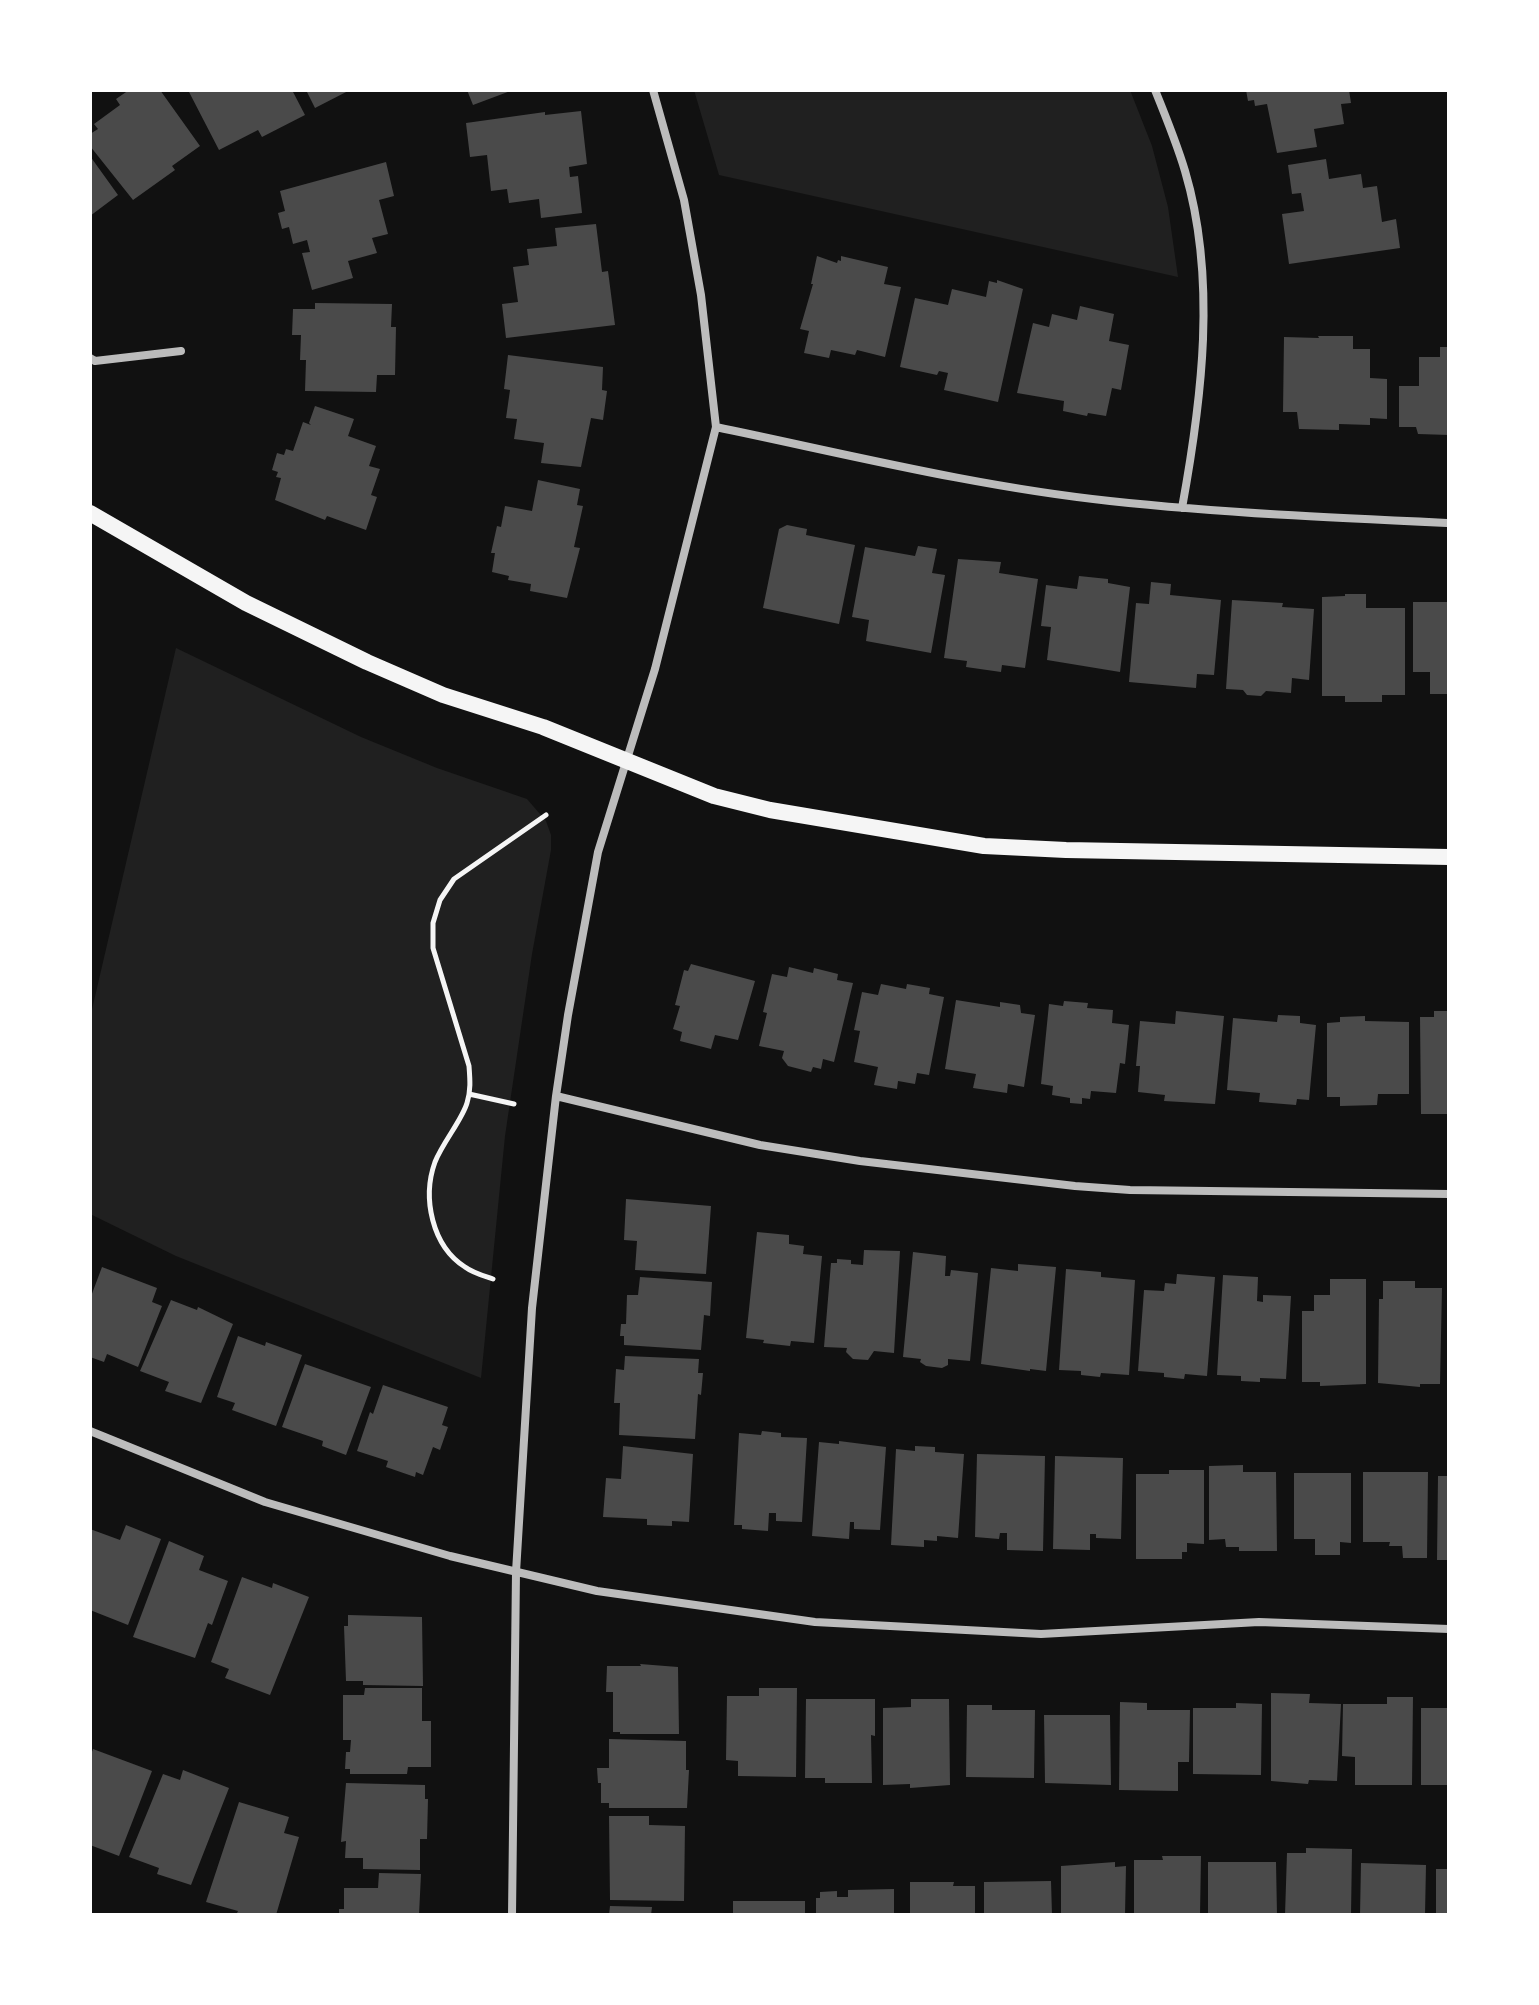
<!DOCTYPE html>
<html>
<head>
<meta charset="utf-8">
<style>
  body { margin:0 }
  #map { position:relative; width:1539px; height:2005px; overflow:hidden; background:#111; font-family:"Golos Text",sans-serif }
  canvas { display:block }
  .frame { position:absolute; inset:0; border:92px solid #fff; pointer-events:none }
</style>
</head>
<body>
<div id="map">
<canvas width="1539" height="2005"></canvas>
<div class="frame"></div>
</div>
<script>
const g = document.querySelector('canvas').getContext('2d');
g.lineJoin = 'round';
function fill(path, color) {
  g.fillStyle = color;
  g.fill(path, 'evenodd');
}
function stroke(path, color, width, dash) {
  g.strokeStyle = color;
  g.lineWidth = width;
  g.lineCap = dash ? 'butt' : 'round';
  g.setLineDash(dash || []);
  g.stroke(path);
}
const green = new Path2D(`
  M694 90H1130L1152 146 1168 207 1178 277 719 175Z
  M176 648 361 737 437 768 527 799 546 821 551 835V850L532 954 505 1136 481 1378 176 1256 90 1214V1018Z`);
const building = new Path2D(`
  M129 90H160L200 146 172 166 175 170 133 200 90 146V134L98 129 94 124 120 105 116 99Z
  M188 90H292L305 115 262 137 258 130 219 150Z
  M306 90H350L315 108Z
  M467 90H513L473 105Z
  M1246 90H1349L1351 103 1341 104 1344 124 1314 129 1317 147 1277 153 1267 104 1255 106 1254 100 1248 101Z
  M581 111 587 164 569 167 570 177 578 176 582 213 541 218 539 199 509 203 507 189 491 191 487 155 470 157 466 123 545 112V115Z
  M90 156 118 195 90 216Z
  M1326 159 1329 179 1361 174 1363 188 1377 186 1382 222 1396 219 1400 248 1289 264 1282 214 1304 211 1301 193 1292 194 1288 165Z
  M386 162 394 196 379 200 388 234 372 238 377 253 348 261 353 278 312 290 302 253 310 252 307 240 293 244 289 227 282 229 278 213 285 211 280 191Z
  M596 224 602 272 608 271 615 325 506 338 502 304 518 302 513 267 529 265 527 249 557 246 555 228Z
  M817 256 837 263 838 260 841 261V256L888 267 884 284 901 287 885 357 857 350 855 355 831 350 829 358 804 353 809 331 800 329 813 284H811Z
  M997 280 1023 289 998 402 944 390 948 373 939 371 937 375 900 367 915 298 948 305 952 289 986 297 989 281 997 283Z
  M315 303 392 304 391 327H396L395 375H377L376 392 305 391 306 360H300L301 335H292L293 309H315Z
  M1080 306 1114 314 1109 341 1129 345 1121 390 1112 388 1106 416 1088 413 1087 416 1063 411 1064 401 1017 393 1033 323 1049 327 1052 314 1077 320Z
  M1318 336H1353V349H1370V378L1387 379V419L1370 418V425L1339 424V430L1299 429 1297 412H1283L1284 337 1319 338Z
  M1440 347H1449V435L1418 434 1416 427H1399V386H1419V357H1440Z
  M508 355 603 367 602 390 607 391 603 420 591 418 581 467 541 463 544 443 514 439 517 419 506 418 510 390 504 389Z
  M315 406 354 419 348 436 376 446 369 466 380 469 371 495 377 497 366 530 327 516 325 520 275 500 281 478 276 477 278 472 272 470 277 453 284 455 286 449 293 451 303 422 311 425 309 423Z
  M538 480 580 489 577 505 583 506 574 547 580 548 567 598 530 591 531 584 508 580 509 576 492 572 495 553H491L497 526 501 527 505 506 532 511Z
  M787 525 807 529 806 535 855 545 839 624 763 608 779 529Z
  M918 546 937 549 932 573 945 575 931 653 866 641 869 620 852 617 865 547 915 556Z
  M958 559 1001 562 999 573 1038 579 1025 668 1002 665 1001 672 966 667 967 661 944 658Z
  M1079 576 1108 579V583L1130 587 1120 672 1047 660 1051 627 1041 626 1046 585 1077 589Z
  M1151 582 1171 584 1170 595 1221 600 1214 675 1197 674 1196 688 1129 682 1136 603 1149 604Z
  M1345 594H1366V608H1405V695H1382V702H1345V696H1322V597L1345 596Z
  M1232 600 1283 603 1282 607 1314 609 1309 680 1292 678 1291 693 1266 691 1261 696 1247 695 1243 690 1226 689Z
  M1413 602H1449V694H1430V672H1413Z
  M691 964 755 981 738 1040 715 1035 711 1049 680 1041 682 1032 673 1029 680 1006 675 1005 684 970 688 971Z
  M789 967 813 973 814 968 838 974 837 980 853 983 834 1062 823 1059 821 1069 813 1067 811 1072 788 1066 782 1058 784 1051 759 1046 767 1013 763 1012 772 974 787 977Z
  M881 984 906 989 907 984 930 988 929 994 944 997 929 1075 917 1073 915 1084 898 1081 897 1089 874 1085 878 1067 854 1062 860 1031 854 1030 862 992 878 995Z
  M956 1000 1000 1007V1002L1020 1005 1021 1013 1035 1015 1024 1087 1008 1084 1007 1093 973 1088 976 1074 945 1069Z
  M1064 1001 1088 1003 1087 1008 1113 1010 1112 1023 1129 1025 1125 1064 1120 1063 1116 1093 1091 1091 1090 1099 1082 1098V1104L1070 1103V1098L1052 1095 1053 1086 1041 1084 1049 1004 1063 1006Z
  M1176 1011 1224 1016 1215 1104 1164 1101 1165 1095 1138 1092 1140 1066H1136L1140 1021 1175 1024Z
  M1434 1011H1449V1114H1421L1420 1017H1434Z
  M1278 1015 1300 1016V1023L1316 1025 1309 1100 1297 1099 1296 1105 1259 1102 1260 1093 1227 1090 1233 1018 1277 1022Z
  M1365 1016V1021L1409 1022V1094H1378L1377 1105 1340 1106V1097H1327V1023L1340 1022V1017Z
  M626 1199 711 1206 706 1274 635 1270 637 1241 624 1240Z
  M757 1232 789 1235V1244L804 1246 803 1254 822 1256 814 1343 791 1341 790 1346 763 1343 764 1340 746 1338Z
  M864 1250 900 1251 894 1353 874 1351 868 1360 853 1359 846 1352 847 1348 824 1347 831 1263H837V1259L851 1260V1264L863 1265Z
  M913 1252 946 1256 945 1276H950L951 1270 978 1273 970 1361 948 1359V1365L942 1368 926 1366 920 1362 921 1359 903 1357Z
  M1018 1264 1056 1267 1046 1371 1030 1369V1371L981 1364 991 1268 1018 1271Z
  M102 1267 157 1288 152 1302 162 1306 138 1367 107 1354 104 1362 90 1357V1299Z
  M1066 1269 1101 1272V1277L1135 1280 1129 1375 1101 1373 1100 1377 1081 1375V1371L1059 1370Z
  M1177 1274 1215 1277 1207 1376 1185 1374 1184 1379 1164 1377V1373L1138 1371 1144 1290 1164 1291 1165 1283 1176 1284Z
  M1223 1275 1258 1277 1257 1301 1263 1302V1295L1291 1296 1286 1379 1260 1378V1382L1241 1381V1376L1217 1375Z
  M640 1277 712 1282 710 1316 704 1315 701 1350 624 1345V1336H620L621 1324H626L627 1295H638Z
  M1330 1279H1366V1384L1320 1386V1382H1302V1311H1314V1295H1330Z
  M1383 1281H1415V1288H1442L1440 1384H1420V1387L1378 1383 1379 1299H1383Z
  M171 1300 197 1310 198 1307 233 1324 201 1403 165 1391 169 1382 140 1371Z
  M238 1336 265 1346 266 1342 302 1355 276 1426 232 1410 235 1403 217 1397Z
  M625 1356 699 1359 698 1373H703L701 1395 698 1394 695 1439 619 1435 620 1403H614L616 1369 624 1370Z
  M305 1364 371 1387 346 1455 322 1446 323 1441 282 1427Z
  M383 1385 448 1407 442 1425 448 1427 440 1450 433 1447 423 1475 416 1472 415 1477 386 1467 388 1461 357 1451 370 1412 373 1414Z
  M762 1431 781 1433V1437L807 1438 802 1522 776 1521V1513H769L768 1531 742 1529V1525H734L739 1433 761 1435Z
  M839 1441 886 1447 880 1530 854 1529V1522H850L849 1539 812 1536 819 1442 839 1444Z
  M623 1446 693 1454 689 1522 672 1521V1526L647 1525V1519L603 1517 606 1478 621 1479Z
  M915 1446 935 1447V1452L964 1454 958 1538 937 1536V1541L924 1540V1547L891 1545 896 1449 915 1451Z
  M977 1454 1045 1456 1043 1551 1007 1550V1533H1000L999 1539 975 1537Z
  M1055 1456 1123 1458 1121 1539 1096 1538V1534H1090V1550L1053 1549Z
  M1243 1465V1472H1276L1277 1551H1239V1547H1226L1225 1539 1209 1540V1466Z
  M1169 1470H1204V1544L1187 1543V1552H1182V1559H1136V1474H1169Z
  M1363 1472H1428L1427 1558H1403L1402 1546H1389L1390 1542H1363Z
  M1294 1473H1351V1543L1340 1542V1555H1315V1539H1294Z
  M1438 1476H1449V1560H1437Z
  M126 1525 161 1539 128 1625 90 1610V1529L120 1540Z
  M169 1541 204 1556 199 1570 228 1581 212 1625 208 1623 195 1658 133 1637Z
  M242 1577 272 1588 273 1583 309 1597 270 1695 225 1678 229 1669 211 1662Z
  M348 1615 422 1617 423 1686 363 1685V1681H346L344 1626H348Z
  M640 1664 678 1667 679 1734H620V1732H613V1692H606L607 1666H641Z
  M365 1688H422V1721H431V1767H408L407 1774H350V1769H345L346 1752H350L351 1740H343V1695H364Z
  M759 1688H797L796 1777 738 1776V1761L726 1760 727 1696H759Z
  M1271 1693 1310 1694 1309 1703 1341 1704 1337 1781 1309 1780 1308 1784 1271 1781Z
  M1387 1697H1413L1412 1785H1355V1757L1342 1756 1343 1704H1387Z
  M806 1699H875V1736L871 1735 872 1783H825V1778H805Z
  M911 1699H949L950 1785 910 1788V1784L883 1785V1708L911 1707Z
  M1120 1702 1147 1703V1710H1190L1189 1762H1178V1791L1119 1790Z
  M1236 1703 1262 1704 1261 1775 1193 1774V1708H1236Z
  M967 1705H992V1710H1035L1034 1778 966 1777Z
  M1421 1708H1449V1785H1421Z
  M1044 1715H1110L1111 1785 1045 1783Z
  M609 1739 686 1741V1770H689L687 1808H609V1803H601V1783H598L597 1768H609Z
  M93 1749 152 1771 119 1856 90 1845V1757Z
  M183 1770 229 1788 191 1885 157 1874 159 1868 129 1857 163 1774 180 1780Z
  M346 1783 425 1785V1799H428L427 1839H420V1870L363 1869V1858H345L346 1841 341 1842Z
  M239 1802 289 1817 284 1833 299 1837 276 1915H236L238 1911 206 1902Z
  M609 1816H649V1825L685 1826 684 1901 610 1900Z
  M1306 1848 1352 1849 1351 1915H1285L1287 1853H1306Z
  M1162 1856H1201L1200 1915H1134V1860H1163Z
  M1115 1862V1867L1126 1866 1125 1915H1061V1866Z
  M1208 1862H1276L1277 1915H1208Z
  M1361 1863 1426 1865 1425 1915H1360Z
  M1436 1869H1449V1915H1436Z
  M379 1873 421 1874 419 1915H339V1909H344V1888H378Z
  M1051 1881 1052 1915H984V1882Z
  M910 1882H954L953 1886H975V1915H910Z
  M894 1889V1915H816V1898H820V1892L837 1891V1897H848V1890Z
  M733 1901H805V1915H733Z
  M610 1906 652 1907 651 1915H609Z`);
const path = new Path2D(`
  M469 1094 514 1104
  M493 1279C484 1276 473 1273 465 1267 432 1246 422 1198 435 1162 443 1142 462 1120 467 1103 471 1091 470 1079 469 1066L433 948V923L440 900 454 879 546 815`);
const minor = new Path2D(`
  M1155 90C1166 117 1177 144 1185 171 1217 279 1202 399 1182 508
  M90 358 95 361 181 351
  M716 427C846 454 978 487 1110 501 1222 513 1336 518 1449 523
  M556 1096 760 1145 860 1161 1075 1186 1130 1190 1449 1194
  M90 1431 265 1502 450 1556 597 1591 815 1622 1041 1634 1259 1622 1449 1629
  M512 1915 516 1572 532 1308 556 1096 568 1015 598 852 655 669 716 427 701 295 684 200 653 90`);
const secondary = new Path2D(`
  M90 513 246 603 367 662 443 695 543 727 714 796 770 810 984 846 1066 850 1449 857`);
fill(green, '#202020');
fill(building, '#4a4a4a');
stroke(path, '#f5f5f5', 5);
stroke(minor, '#bcbcbc', 8);
stroke(secondary, '#f5f5f5', 16);
</script>
</body>
</html>
